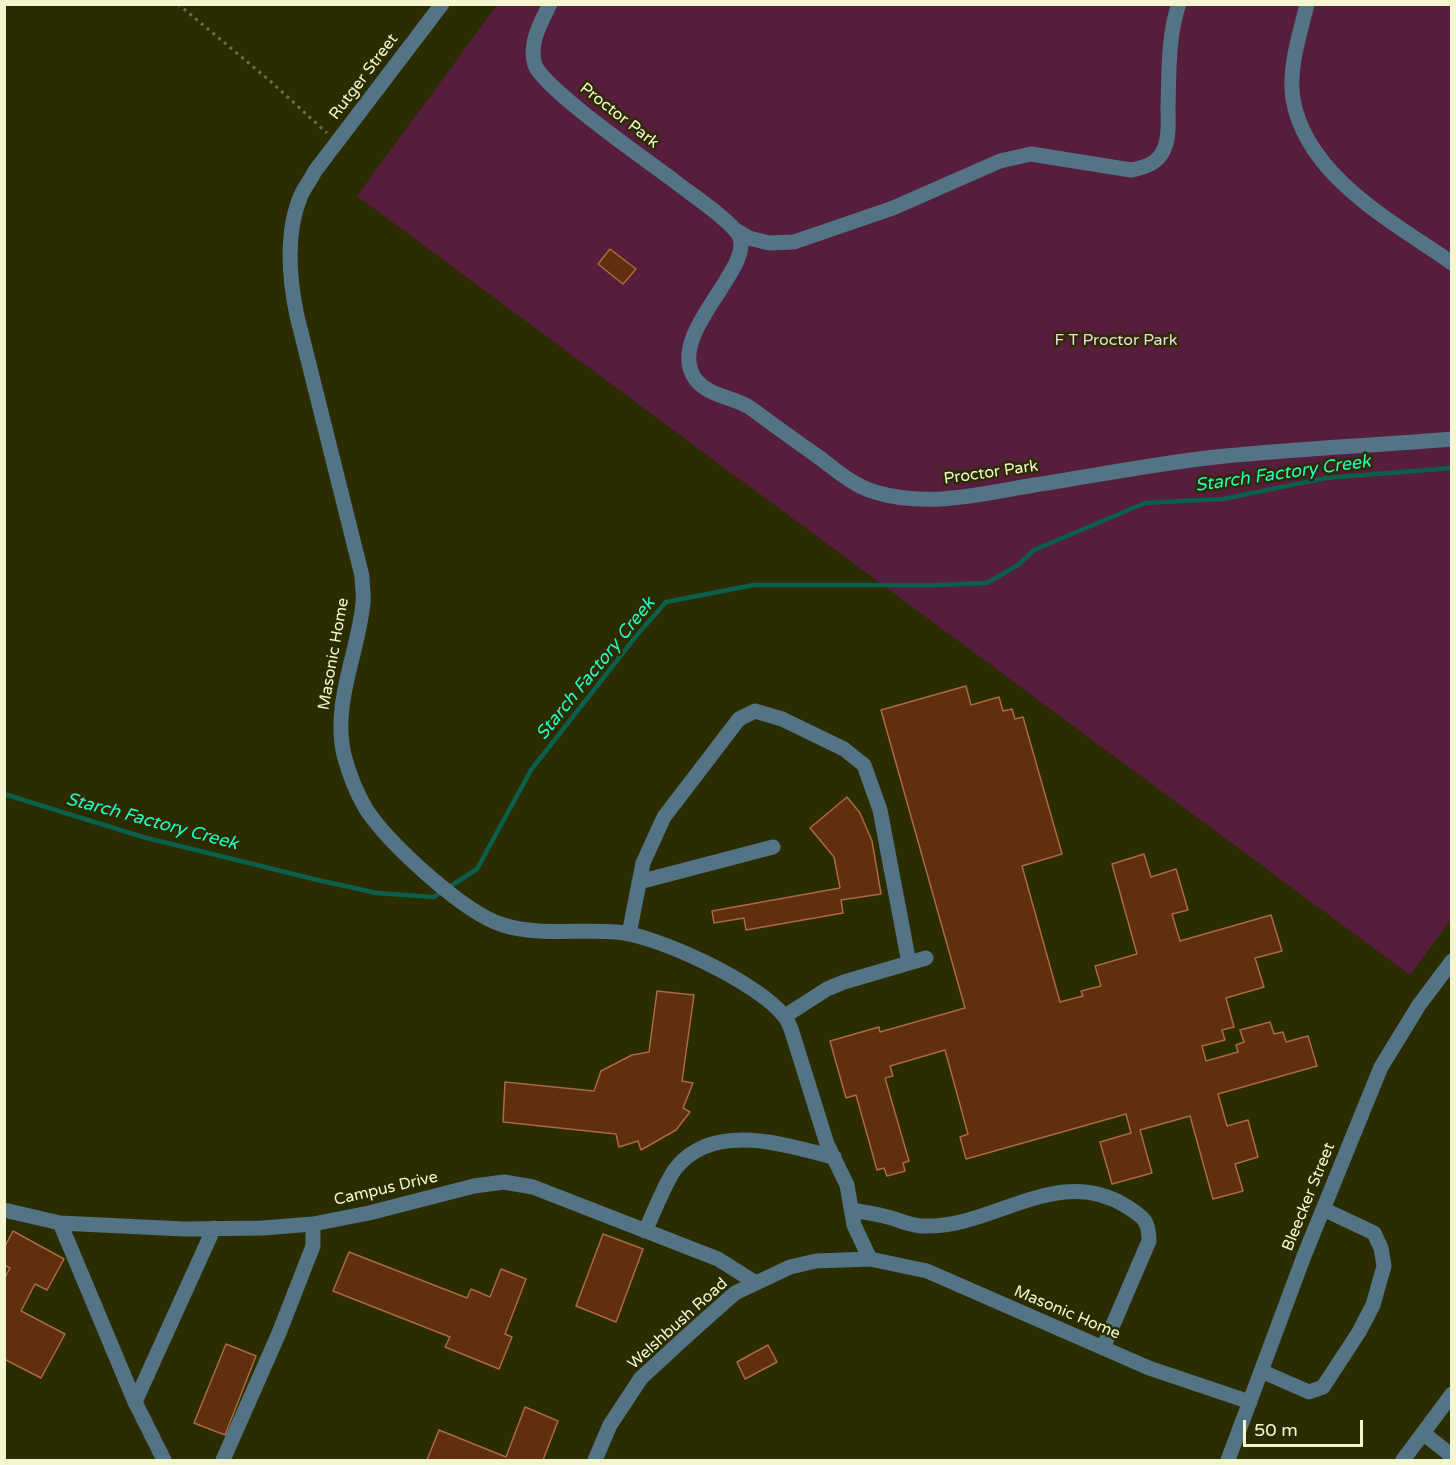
<!DOCTYPE html>
<html>
<head>
<meta charset="utf-8">
<style>
  body { margin:0 }
  #map { position:relative; width:1456px; height:1465px; overflow:hidden; background:#2b2c00; font-family:"Varela Round",sans-serif }
  canvas { display:block }
  .frame { position:absolute; inset:0; border:6px solid #f3f6ce; pointer-events:none }
  .scale { position:absolute; left:1243px; top:1420px; width:120px; height:27px; box-sizing:border-box; border:3px solid #f3f6ce; border-top:0; padding-left:8px; font-size:18px; line-height:21px; white-space:nowrap; color:#f3f6ce; -webkit-text-stroke:4px #2b2c00; paint-order:stroke }
</style>
</head>
<body>
<div id="map">
<canvas width="1456" height="1465"></canvas>
<div class="frame"></div>
<div class="scale">50 m</div>
</div>
<script>
const g = document.querySelector('canvas').getContext('2d');
g.lineJoin = 'round';
function fill(path, color) {
  g.fillStyle = color;
  g.fill(path, 'evenodd');
}
function stroke(path, color, width, dash) {
  g.strokeStyle = color;
  g.lineWidth = width;
  g.lineCap = dash ? 'butt' : 'round';
  g.setLineDash(dash || []);
  g.stroke(path);
}
function label(font, color, halo, rows, align = 'center') {
  g.font = font + ' "Varela Round",sans-serif';
  g.lineWidth = 5;
  g.setLineDash([]);
  g.textBaseline = 'middle';
  g.strokeStyle = halo;
  g.fillStyle = color;
  for (const [text, x, y, turn = 0] of rows) {
    g.save();
    g.translate(x, y);
    g.rotate((+turn || 0) * Math.PI / 180);
    g.textAlign = isNaN(turn) ? turn : align;
    if (halo) g.strokeText(text, 0, 0);
    g.fillText(text, 0, 0);
    g.restore();
  }
}
const green = new Path2D(`
  M497 5H1451V919L1410 975 357 196Z`);
const stream = new Path2D(`
  M4 794 143 837 318 880 376 893 434 897 477 869 531 770 637 635 666 602 754 585H936L987 583 1018 565 1034 550 1145 503 1223 499 1326 478 1452 468`);
const building = new Path2D(`
  M610 249 636 269 623 284 598 264Z
  M966 686 971 705 999 697 1003 711 1012 709 1015 719 1023 717 1062 854 1022 866 1060 1002 1083 996 1081 991 1101 986 1095 966 1137 954 1112 864 1144 854 1151 877 1176 869 1188 910 1172 914 1180 941 1271 915 1282 951 1255 958 1264 987 1226 998 1234 1027 1222 1030 1225 1040 1202 1046 1206 1061 1238 1052 1236 1045 1244 1042 1240 1030 1270 1022 1274 1034 1283 1032 1286 1042 1308 1036 1317 1066 1218 1094 1227 1126 1248 1120 1258 1157 1235 1164 1243 1191 1213 1199 1190 1116 1140 1130 1152 1173 1112 1184 1100 1142 1131 1133 1126 1114 966 1159 960 1137 968 1134 945 1050 890 1066 893 1076 885 1078 909 1161 903 1163 905 1171 887 1176 884 1168 877 1170 856 1095 846 1098 830 1041 879 1027 880 1032 965 1008 881 710Z
  M847 797 860 813 872 841 881 894 841 900 843 913 746 930 744 918 714 923 712 911 840 888 834 857 810 828Z
  M657 991 694 995 682 1081 693 1083 683 1108 690 1112 676 1130 641 1150 638 1141 619 1147 616 1134 503 1122 505 1082 594 1091 601 1071 632 1055 649 1052Z
  M13 1231 64 1259 47 1290 35 1284 21 1311 65 1334 41 1378 4 1359V1279L10 1268 4 1265V1248Z
  M603 1234 643 1249 616 1322 576 1306Z
  M349 1252 467 1298 471 1289 490 1297 501 1269 526 1279 505 1334 512 1337 499 1369 445 1347 450 1337 333 1291Z
  M226 1344 256 1356 225 1435 194 1423Z
  M768 1345 777 1362 745 1379 737 1362Z
  M525 1407 558 1421 543 1460H427L439 1430 506 1457Z`);
const path = new Path2D(`
  M178 4 269 80 327 133`);
const minor = new Path2D(`
  M442 4 315 171C311 179 305 187 301 195 285 233 289 278 297 316L362 576C362 585 364 594 363 603 358 654 332 703 344 755 349 774 356 792 366 809 389 844 464 913 503 925 539 936 579 929 616 932 657 935 759 983 784 1016 788 1020 790 1027 792 1032L827 1144 847 1185 854 1225 870 1259
  M550 4C541 22 528 44 535 65 544 89 648 161 673 180 689 193 728 218 738 234 759 266 662 335 696 380 711 398 734 396 752 409 775 426 797 442 820 458 837 471 854 486 875 492 927 508 983 494 1034 485 1092 476 1149 465 1207 458 1288 449 1370 446 1452 439
  M1307 4C1300 34 1288 68 1293 99 1306 176 1393 222 1452 263
  M737 231 749 238 769 243 794 242 893 208 1000 161 1031 154 1131 170C1143 168 1156 164 1162 153 1170 140 1168 121 1168 107 1169 76 1168 33 1179 4
  M639 882 773 847
  M629 934 643 863 664 817 739 719 755 711 782 719 844 749 864 765 880 810 909 963
  M785 1016 827 989 844 982 926 958
  M4 1210 60 1223 184 1229 263 1228 313 1224 369 1213 474 1186 504 1182 533 1187 718 1259 756 1283
  M852 1210C863 1212 876 1214 888 1217 899 1220 912 1226 923 1226 993 1229 1057 1163 1126 1206 1143 1217 1149 1220 1149 1241L1103 1348
  M60 1223 135 1402 164 1460
  M645 1231C653 1215 666 1180 676 1168 714 1121 785 1145 834 1157
  M1261 1371 1309 1392 1323 1387 1359 1332 1373 1305 1384 1266 1381 1248 1374 1233 1323 1209
  M135 1402 214 1228
  M1423 1433 1452 1456
  M223 1460 279 1333 313 1246V1224
  M595 1460 610 1425 641 1378 690 1333 735 1293 790 1267 816 1261 870 1259 927 1271 1149 1368 1250 1402
  M1228 1460 1304 1256 1381 1067 1419 1005 1452 961
  M1403 1460 1452 1394`);
const streetNames = [
  ["Rutger Street",364,77,-53],
  ["Proctor Park",619,116,38],
  ["Proctor Park",991,473,-8],
  ["Masonic Home",334,654,-80],
  ["Campus Drive",386,1189,-13],
  ["Bleecker Street",1309,1197,-68],
  ["Masonic Home",1067,1313,23],
  ["Welshbush Road",678,1324,-42]
];
const parkNames = [
  ["F T Proctor Park",1116,341]
];
const waterNames = [
  ["Starch Factory Creek",1283,474,-8],
  ["Starch Factory Creek",596,669,-51],
  ["Starch Factory Creek",152,822,15]
];
fill(green, '#571d3c');
stroke(stream, '#0a604b', 4.5);
fill(building, '#5f2f0e');
stroke(building, '#ad6941', 1.5);
stroke(path, '#6d6f44', 3, [3, 4.5]);
stroke(minor, '#527485', 15);
label('16px', '#f3f6ce', '#2b2c00', streetNames);
label('16px', '#f1d6e1', '#2b2c00', parkNames);
label('italic 18px', '#26fac6', '#2b2c00', waterNames);
</script>
</body>
</html>
